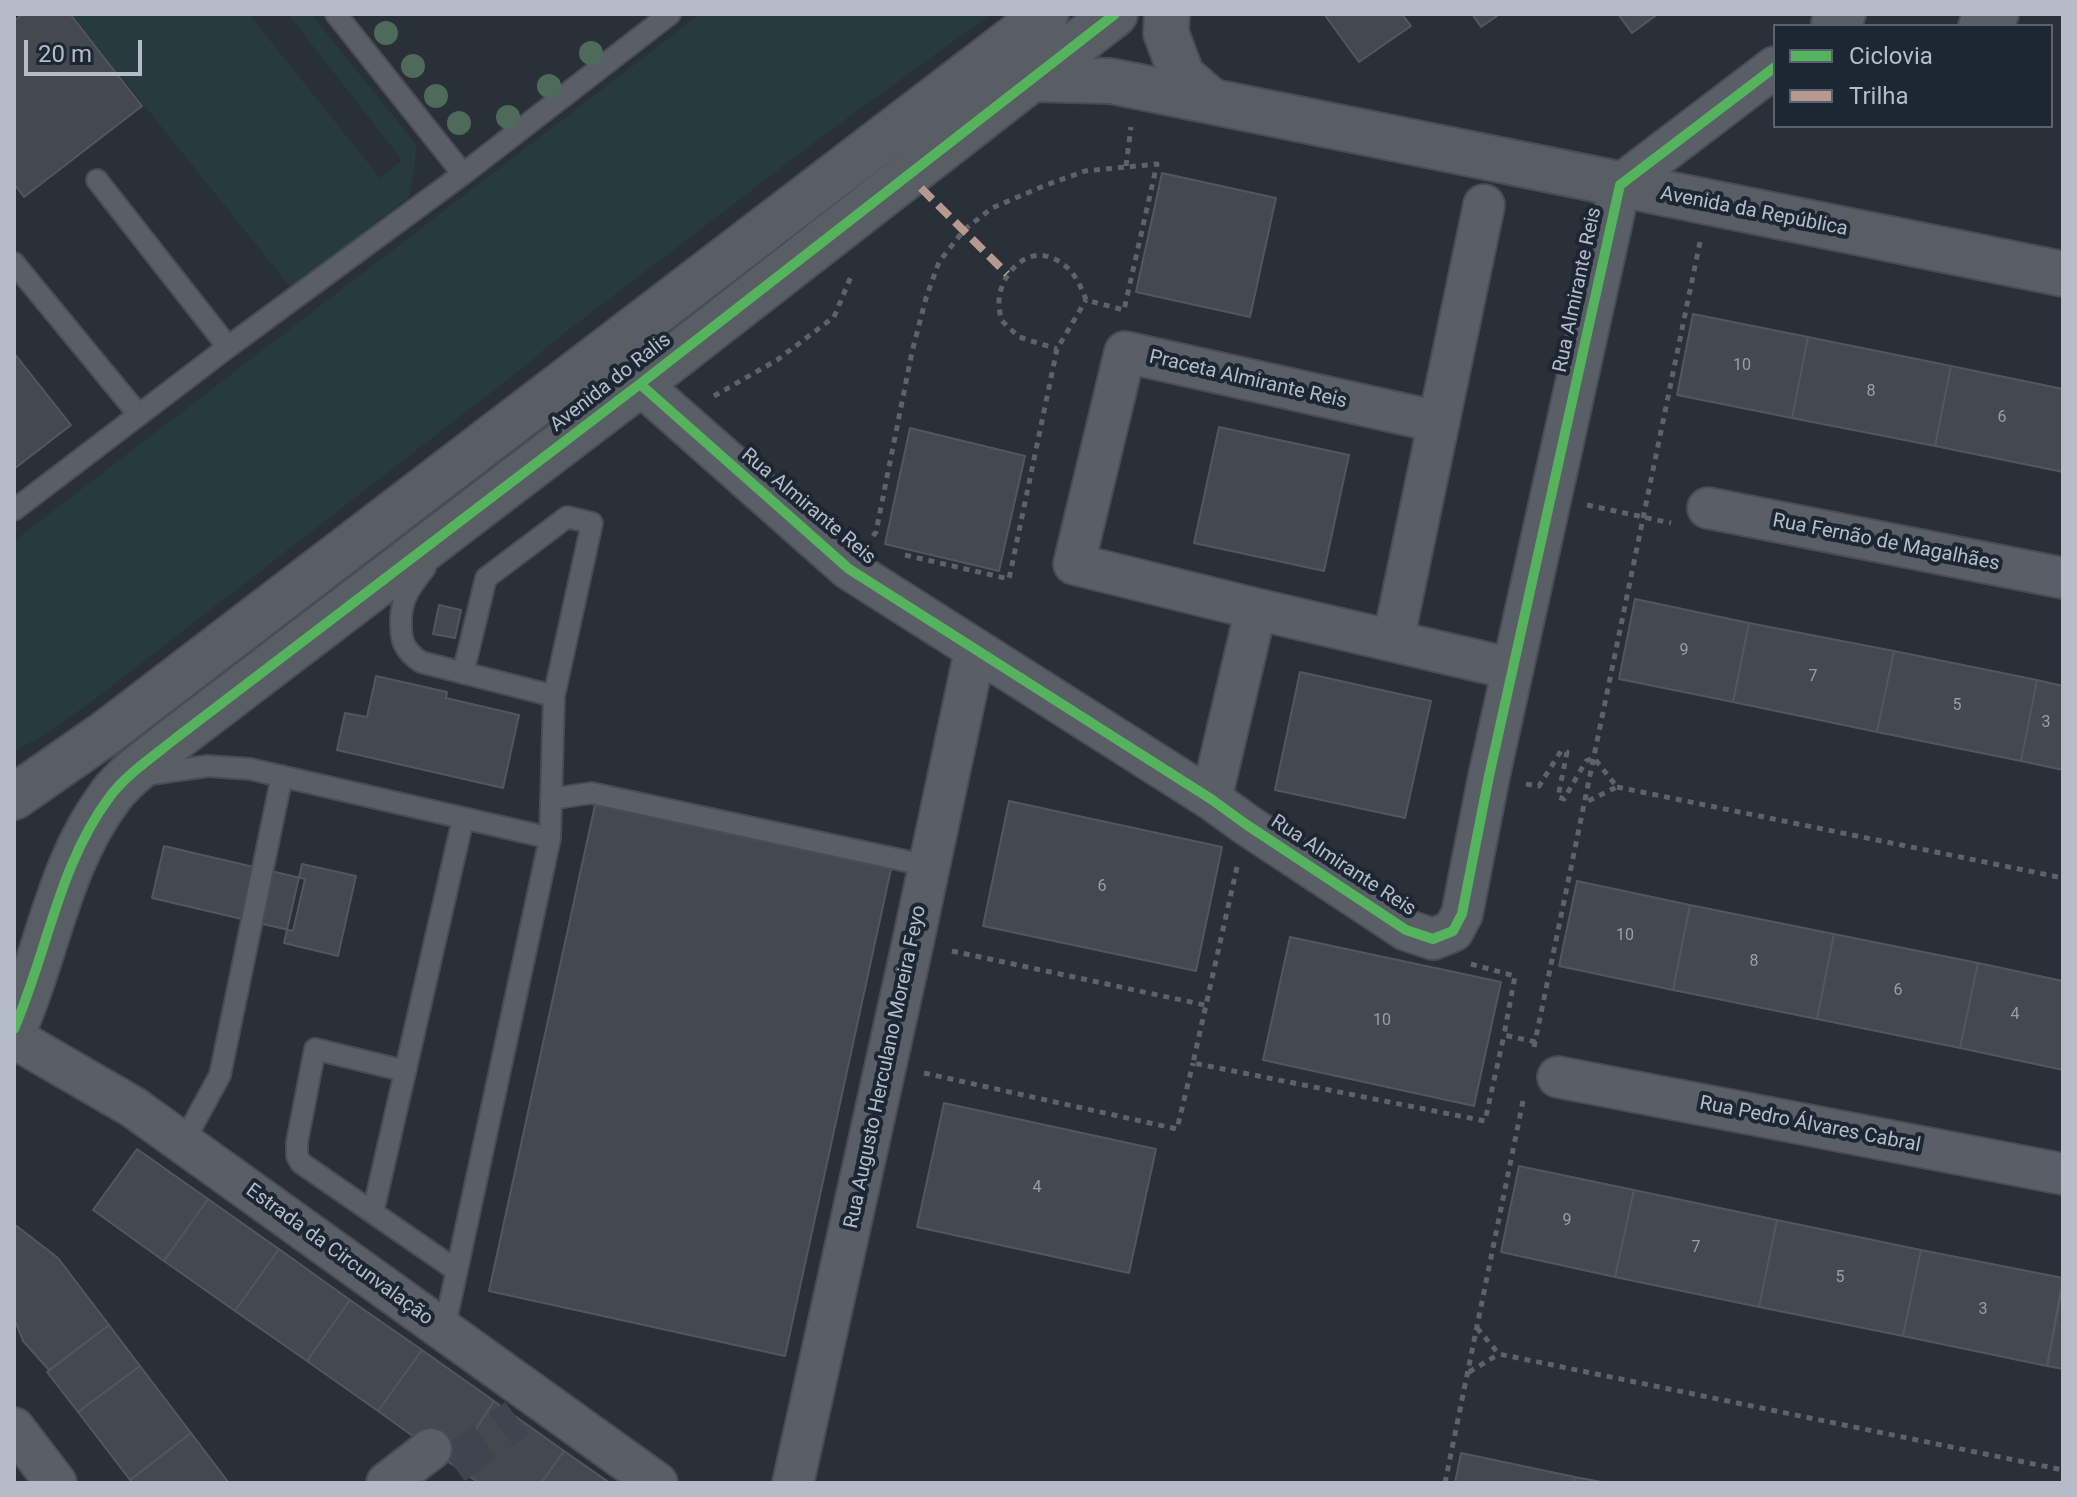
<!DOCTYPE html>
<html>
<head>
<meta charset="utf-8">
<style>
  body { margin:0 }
  #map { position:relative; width:2077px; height:1497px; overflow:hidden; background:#2a3038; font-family:Roboto,sans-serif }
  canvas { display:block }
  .frame { position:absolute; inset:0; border:16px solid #b4bcc9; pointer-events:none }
  .legend { position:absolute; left:1773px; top:24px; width:280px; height:104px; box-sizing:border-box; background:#1d2633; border:2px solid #59626f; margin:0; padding:10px 14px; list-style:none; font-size:24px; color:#b4bcc9 }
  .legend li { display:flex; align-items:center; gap:16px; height:40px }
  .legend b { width:40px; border:2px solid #59626f }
  .scale { position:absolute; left:24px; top:40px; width:118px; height:36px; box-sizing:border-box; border:4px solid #b4bcc9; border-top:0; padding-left:10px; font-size:24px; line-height:28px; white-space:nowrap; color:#b4bcc9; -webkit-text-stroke:6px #1d2633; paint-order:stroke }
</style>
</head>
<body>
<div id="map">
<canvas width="2077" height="1497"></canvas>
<div class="frame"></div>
<ul class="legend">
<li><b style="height:10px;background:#56b35d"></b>Ciclovia</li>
<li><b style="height:10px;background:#b69a8f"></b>Trilha</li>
</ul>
<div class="scale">20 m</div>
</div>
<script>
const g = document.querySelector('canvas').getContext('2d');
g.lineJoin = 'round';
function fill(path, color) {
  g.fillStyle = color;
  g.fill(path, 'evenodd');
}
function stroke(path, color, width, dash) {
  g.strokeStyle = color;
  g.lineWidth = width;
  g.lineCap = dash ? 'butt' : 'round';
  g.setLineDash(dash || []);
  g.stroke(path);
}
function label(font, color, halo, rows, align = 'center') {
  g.font = font + ' Roboto,sans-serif';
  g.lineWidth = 8;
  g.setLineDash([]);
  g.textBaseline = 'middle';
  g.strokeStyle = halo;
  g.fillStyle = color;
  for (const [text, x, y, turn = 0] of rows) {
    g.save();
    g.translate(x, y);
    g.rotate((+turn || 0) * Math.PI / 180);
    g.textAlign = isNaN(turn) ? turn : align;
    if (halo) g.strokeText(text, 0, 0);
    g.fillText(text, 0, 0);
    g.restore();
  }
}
const green = new Path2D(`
  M71 14H249L380 178 402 160 288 14H311L416 144 414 173 409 197 291 288Z
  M700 14H991L820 138 558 338 520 370 90 703 37 739 14 751V541Z`);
const building = new Path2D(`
  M23 14H70L142 106 24 197 14 184V21Z
  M1324 14H1402L1411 26 1359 62Z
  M1472 14H1500L1481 27Z
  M1618 14H1658L1632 33Z
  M1162 173 1276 198 1250 317 1136 292Z
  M1693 314 1808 337 1792 418 1677 395Z
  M1808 337 1951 366 1935 446 1792 418Z
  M14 353 71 425 14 469Z
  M1951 366 2063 389V472L1935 446Z
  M1219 427 1349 455 1324 571 1194 543Z
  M910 428 1025 456 999 571 885 544Z
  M1635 599 1749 623 1733 702 1619 679Z
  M439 605 461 610 455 638 433 634Z
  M1749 623 1894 651 1877 732 1733 702Z
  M1894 651 2037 680 2021 761 1877 732Z
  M1300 672 1431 701 1405 818 1275 790Z
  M376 676 447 692 446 698 519 715 503 788 337 750 345 713 367 717Z
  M2037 680 2063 686V770L2021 761Z
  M1009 801 1222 847 1196 971 983 926Z
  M595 805 891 869 785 1356 489 1291Z
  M164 846 305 879 293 931 152 898Z
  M302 864 356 876 338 956 284 943Z
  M1577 881 1690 905 1673 990 1559 966Z
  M1690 905 1834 934 1817 1019 1673 990Z
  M1834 934 1978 963 1960 1048 1817 1019Z
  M1290 937 1501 982 1474 1106 1263 1060Z
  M1978 963 2063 981V1070L1960 1048Z
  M944 1103 1156 1149 1129 1273 917 1227Z
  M137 1149 208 1199 164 1261 93 1210Z
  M1519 1166 1634 1190 1615 1277 1501 1252Z
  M1634 1190 1777 1220 1759 1307 1615 1277Z
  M208 1199 279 1249 235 1311 164 1261Z
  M1777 1220 1921 1250 1903 1336 1759 1307Z
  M14 1224 58 1258 109 1325 49 1370 23 1341 14 1318Z
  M279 1249 350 1300 307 1361 235 1311Z
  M1921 1250 2063 1278 2047 1366 1903 1336Z
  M2063 1284V1369L2047 1366Z
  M350 1300 422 1350 378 1411 307 1361Z
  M109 1325 140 1366 78 1412 47 1372Z
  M422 1350 494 1401 453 1465 378 1411Z
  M140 1366 191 1433 130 1480 78 1412Z
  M494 1401 564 1451 541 1483H479L453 1465Z
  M191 1433 229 1483H132L130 1480Z
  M564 1451 610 1483H541Z
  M1461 1453 1575 1477 1574 1483H1455Z
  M1575 1477 1607 1483H1574Z`);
const streetTunnel = new Path2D(`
  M453 1465 517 1418`);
const path = new Path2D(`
  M1126 166 1131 127
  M714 396 777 360 834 317 852 274
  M1587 505 1671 523
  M873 536 876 532 912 352 926 298 939 262 964 230 992 208 1046 185 1085 171 1157 164 1124 310 1086 300C1080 283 1071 265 1052 258 1026 246 999 276 999 302 999 308 1000 314 1001 320L1019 337 1057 349
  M905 555 1009 579 1057 349 1086 300
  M1526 784 1539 786 1561 751 1567 752 1558 797 1564 799 1586 761 1594 758 1617 787 1586 802
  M1617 787 2063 878
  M1237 867 1193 1063 1485 1121 1504 1035
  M952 951 1205 1005
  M1471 964 1515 976 1504 1035 1536 1042
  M1534 1047 1700 242
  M924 1073 1177 1129 1193 1063
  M1477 1328 1499 1354 2063 1470
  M1469 1372 1499 1354
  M1445 1483 1524 1096`);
const lane = new Path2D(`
  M336 14 463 174 670 14
  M97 180 228 347 463 174
  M14 263 139 415
  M14 510 228 347
  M425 568C410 587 400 599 401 625 401 643 406 652 421 662L554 696
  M144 775 208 766 250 769 550 838
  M551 799 591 793 929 866
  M405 1071 315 1049 297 1142V1156L301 1163 456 1270
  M183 1143 220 1075 282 776
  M373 1212 463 819
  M444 1330 550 838 554 696 592 523 567 517 486 578 463 673`);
const street = new Path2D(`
  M1835 26 1832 23 1845 14
  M1979 26 1998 14
  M640 384 849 569 1211 799 1247 825 1406 930 1433 939 1453 931 1462 914 1489 776 1620 185 1775 67
  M1439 422 1125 352 1074 564 1256 609 1513 669
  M1708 508 2063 578
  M1393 641 1484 205
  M1211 799 1256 609
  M14 1038 133 1107 657 1483
  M1558 1077 2063 1174
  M14 1428 56 1483
  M387 1483 431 1449
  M793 1483 913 942 975 651`);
const secondary = new Path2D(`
  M1167 14 1166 33 1182 76 1211 101
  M1031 79 1111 81 2063 274
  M14 797 106 733 1046 14
  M14 1029C48 951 58 865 111 795 128 773 154 756 176 738L640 384 1115 14`);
const quiet = new Path2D(`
  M921 188 1007 274`);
const cycleway = new Path2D(`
  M640 384 849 569 1211 799 1247 825 1406 930 1433 939 1453 931 1462 914 1489 776 1620 185 1775 67
  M14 1029C48 951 58 865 111 795 128 773 154 756 176 738L640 384 1115 14`);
const trees = [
  [386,33],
  [591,53],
  [413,66],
  [549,86],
  [436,96],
  [508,117],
  [459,123]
];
const numberNames = [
  ["10",1742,366],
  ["8",1871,392],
  ["6",2002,418],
  ["9",1684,651],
  ["7",1813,677],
  ["5",1957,706],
  ["3",2046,723],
  ["6",1102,887],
  ["10",1625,936],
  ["8",1754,962],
  ["6",1898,991],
  ["4",2015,1015],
  ["10",1382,1021],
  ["4",1037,1188],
  ["9",1567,1221],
  ["7",1696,1248],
  ["5",1840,1278],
  ["3",1983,1310]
];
const streetNames = [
  ["Avenida da República",1754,212,11],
  ["Rua Almirante Reis",1578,290,-78],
  ["Praceta Almirante Reis",1248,380,13],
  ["Avenida do Ralis",611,383,-38],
  ["Rua Almirante Reis",808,507,40],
  ["Rua Fernão de Magalhães",1886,543,11],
  ["Rua Almirante Reis",1343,866,33],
  ["Rua Augusto Herculano Moreira Feyo",886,1067,-78],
  ["Rua Pedro Álvares Cabral",1810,1125,11],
  ["Estrada da Circunvalação",339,1255,36]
];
fill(green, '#273a3e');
fill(building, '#444950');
stroke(building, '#52575f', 2);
stroke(streetTunnel, '#3f454e', 40, [40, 20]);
stroke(lane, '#484c53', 24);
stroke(street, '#484c53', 44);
stroke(secondary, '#484c53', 48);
stroke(path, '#5d636a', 5, [6, 6]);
stroke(lane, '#5a5e66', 20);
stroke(street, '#5a5e66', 40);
stroke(secondary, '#595d64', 44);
stroke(quiet, '#b69a8f', 8, [16, 8]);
stroke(cycleway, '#56b35d', 10);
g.fillStyle = '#4e6a5a';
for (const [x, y] of trees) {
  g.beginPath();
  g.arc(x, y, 12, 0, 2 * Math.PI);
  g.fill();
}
label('16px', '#989fab', null, numberNames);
label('20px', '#b4bcc9', '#1d2633', streetNames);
</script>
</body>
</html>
